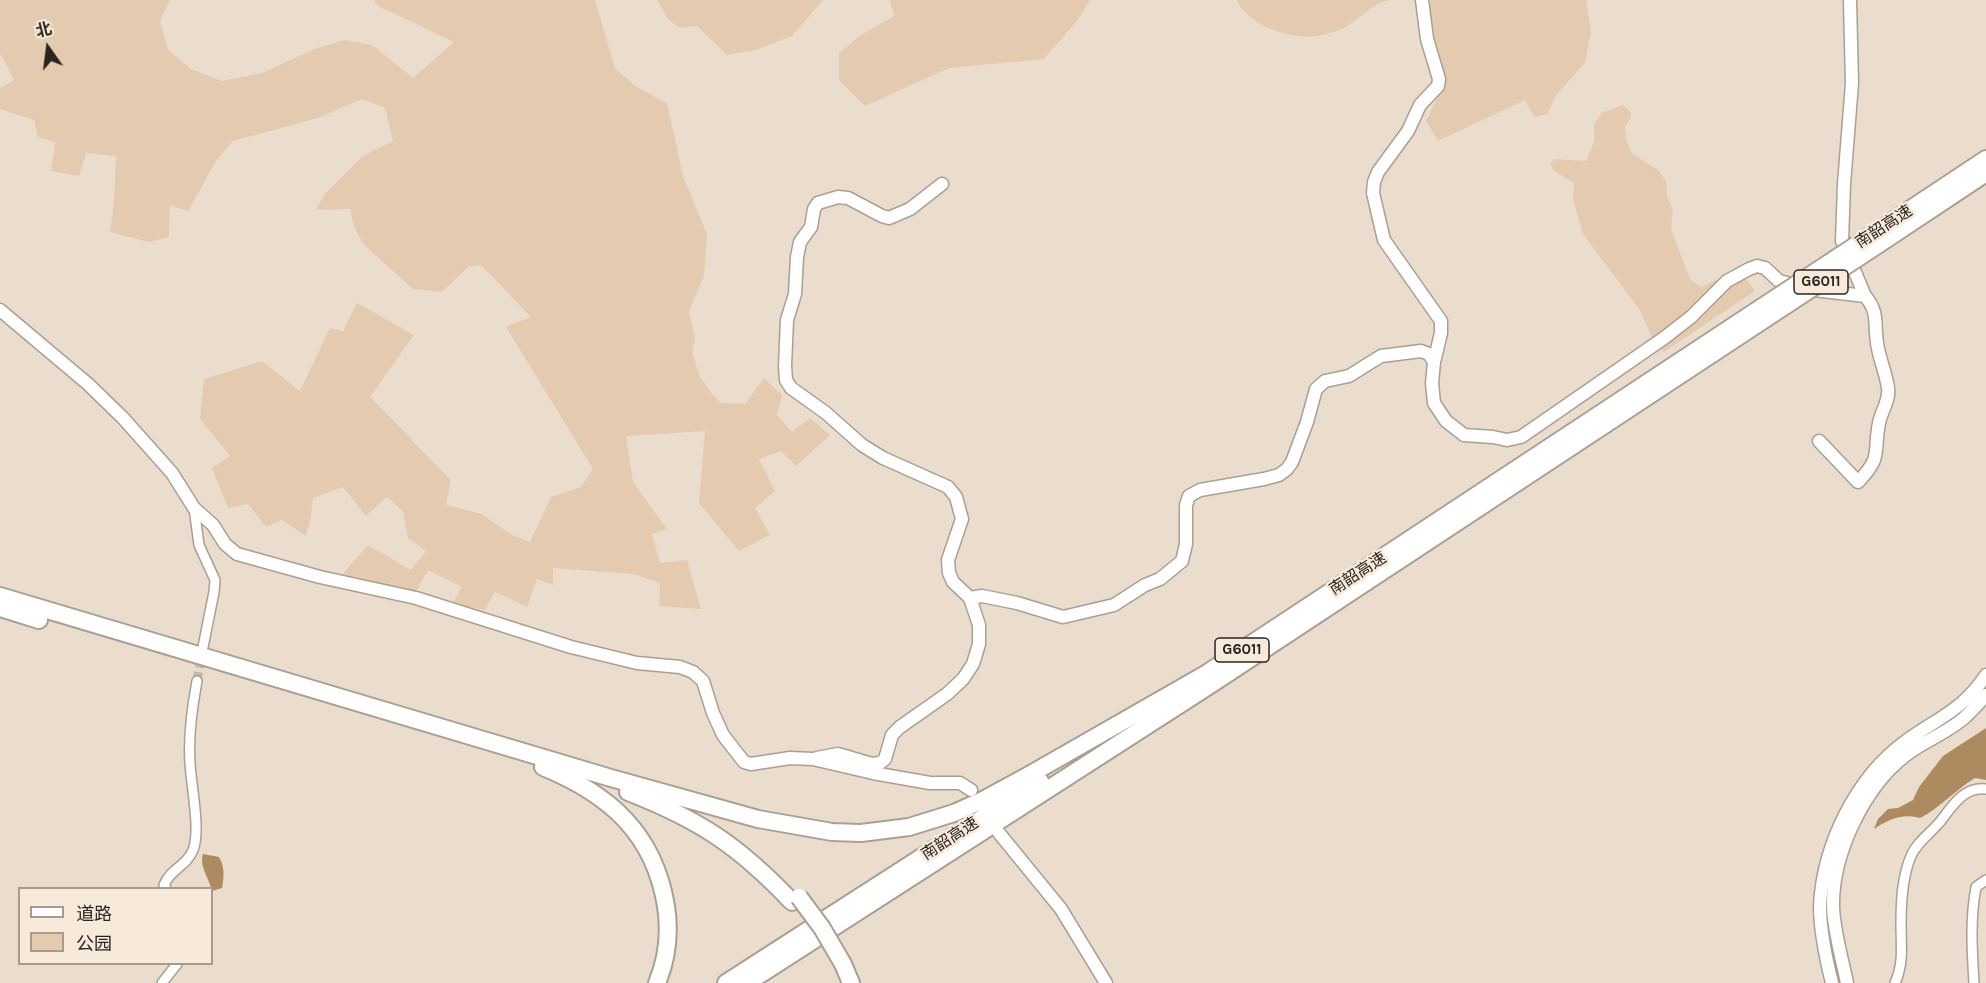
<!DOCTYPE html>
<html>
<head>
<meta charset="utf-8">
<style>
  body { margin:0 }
  #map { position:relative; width:1986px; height:983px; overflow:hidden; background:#eaddce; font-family:Karla,"Noto Sans SC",sans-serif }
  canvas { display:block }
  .legend { position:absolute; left:18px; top:887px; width:195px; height:78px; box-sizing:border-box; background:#f7eadb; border:2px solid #a59b90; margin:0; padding:8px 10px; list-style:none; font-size:18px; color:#29241f }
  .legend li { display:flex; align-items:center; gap:12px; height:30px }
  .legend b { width:30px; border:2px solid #a59b90 }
  .north { position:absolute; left:18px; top:18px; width:60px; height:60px; -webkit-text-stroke:4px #f7eadb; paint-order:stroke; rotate:346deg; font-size:16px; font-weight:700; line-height:24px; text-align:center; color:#29241f }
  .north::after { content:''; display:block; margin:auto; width:21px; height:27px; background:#29241f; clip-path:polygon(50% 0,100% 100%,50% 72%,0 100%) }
</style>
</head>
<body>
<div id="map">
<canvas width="1986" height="983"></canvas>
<ul class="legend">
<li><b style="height:8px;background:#fff"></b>道路</li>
<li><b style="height:16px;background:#e4cbaf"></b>公园</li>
</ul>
<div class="north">北</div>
</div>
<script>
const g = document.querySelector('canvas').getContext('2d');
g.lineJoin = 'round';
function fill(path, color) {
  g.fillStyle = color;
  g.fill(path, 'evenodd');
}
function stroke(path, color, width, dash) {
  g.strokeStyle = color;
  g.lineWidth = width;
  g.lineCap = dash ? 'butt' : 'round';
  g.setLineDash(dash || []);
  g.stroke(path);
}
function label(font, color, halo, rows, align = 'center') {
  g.font = font + ' Karla,"Noto Sans SC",sans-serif';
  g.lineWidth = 5;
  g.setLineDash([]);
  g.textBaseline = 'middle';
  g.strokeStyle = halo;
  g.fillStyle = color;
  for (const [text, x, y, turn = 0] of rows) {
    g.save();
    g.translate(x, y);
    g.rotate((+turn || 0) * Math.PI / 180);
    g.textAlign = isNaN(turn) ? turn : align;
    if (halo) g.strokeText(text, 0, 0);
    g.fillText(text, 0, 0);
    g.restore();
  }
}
const green = new Path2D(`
  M0 0H170L160 21 168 50 191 69 222 81 262 73 317 48 344 40 372 45 413 78 454 42 378 6 374 0H595L615 68 635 86 667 103 683 176 707 234 704 276 689 312 695 337 692 352 700 377 713 395 721 403 745 404 764 378 782 395 777 415 792 432 810 418 830 435 796 466 781 451 759 459 775 491 755 508 770 535 739 551 699 503 705 431 626 436 633 482 667 529 652 534 660 563 687 560 701 609 659 606 660 583 634 574 553 568V585L537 579 527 607 495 592 485 610 452 604 462 587 428 570 416 592 343 574 368 545 411 570 426 551 408 538 403 511 387 497 366 516 343 487 313 498 311 517 306 536 282 520 266 527 248 504 228 508 212 468 230 456 200 419 204 379 262 361 300 391 330 328 343 331 357 303 414 335 370 397 451 480 446 505 482 514 510 534 530 542 551 497 581 487 593 469 506 327 531 317 481 265 469 266 442 292 413 289 363 244 354 226 350 209 316 210 325 194 364 155 393 141 385 108 362 99 318 118 233 141 216 161 188 211 170 205 169 237 149 242 110 232 114 203 116 156 86 153 79 176 51 171 55 142 38 137 34 120 0 109V88L14 80 0 53Z
  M657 0H823L792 36 756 50 727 55 697 26 680 28 668 19Z
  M890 0H1090L1077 21 1044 59 949 68 865 106 839 80V53L861 35 894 16Z
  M1237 0H1390C1370 3 1358 23 1339 30 1331 33 1316 37 1307 37 1283 36 1247 24 1237 0Z
  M1429 0H1586L1591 32 1585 63 1557 94 1547 114 1534 117 1525 100 1438 141 1426 121 1445 83 1432 34Z
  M1622 105 1630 111 1631 117 1625 127 1626 140 1632 153 1659 171 1666 182 1667 196 1673 210 1671 229 1690 279 1701 287 1739 270 1755 291 1664 352 1652 337 1639 309 1583 234 1573 199 1574 183 1554 171 1550 163 1555 159 1586 161 1594 142V124L1602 113Z`);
const water = new Path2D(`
  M1986 728V780L1975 778C1955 790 1940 808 1920 818 1903 813 1889 819 1874 829L1878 819 1888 809 1898 808 1913 800 1919 787 1943 756Z
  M203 854 219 857C225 867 224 877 222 888L212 891C209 878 199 866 203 854Z`);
const minorTunnel = new Path2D(`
  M197 681 202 652`);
const minor = new Path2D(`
  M194 508 199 545 215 580 214 592 203 647
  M166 888 164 885C170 869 187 866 193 850 201 830 191 786 190 763 188 735 192 708 197 681
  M162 983 177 964
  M1895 983C1904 963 1901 946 1901 924 1901 902 1902 877 1911 856 1917 841 1934 831 1943 818 1954 803 1966 786 1986 789
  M1974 983C1972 950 1970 919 1976 887L1986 880`);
const tertiary = new Path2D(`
  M1422 0 1427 39 1439 79 1438 86 1420 105 1408 131 1378 172 1374 182 1373 193 1384 240 1441 321V333L1434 362
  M1850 0 1852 83 1844 184 1842 241 1865 296
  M0 310 88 384 123 418 172 473 194 508 213 525 225 544 237 554 320 577 416 598 571 647 637 663 680 667 693 672 703 681 713 713 723 735 744 762 751 764 790 758 813 759 873 773 930 783H960L971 790
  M970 598 982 596 1017 603 1063 617 1114 605 1145 585 1160 579 1182 561 1186 544V505L1189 496 1200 490 1264 479 1279 475 1287 469 1292 462 1307 422 1316 389 1325 381 1349 376 1381 356 1421 351 1429 354 1434 362 1432 383 1434 403 1446 421 1464 435 1493 437 1507 440 1521 437 1664 338 1691 317 1727 281 1749 269 1757 266 1765 268 1779 281 1814 290 1865 296C1879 312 1874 323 1877 343 1879 358 1886 373 1888 388 1890 400 1881 412 1879 423 1873 453 1883 456 1858 482L1819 441
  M817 758 838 754 872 764 880 763 885 759 892 735 900 727 947 694 963 679 973 664 979 644V625L970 598 953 582 949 573 948 560 962 519 956 497 948 487 883 458 862 445 826 413 791 388 786 380 785 366 787 320 795 294 797 257 800 242 811 227 814 209 818 203 838 197 848 198 882 216 889 218 910 209 942 184
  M999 833 1061 909 1106 983
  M1832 983C1826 959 1820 931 1820 906 1823 845 1856 777 1906 741 1938 718 1963 710 1986 675
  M1847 983C1842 958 1834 932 1833 907 1832 854 1864 787 1906 755 1924 741 1947 733 1964 718 1972 711 1979 703 1986 695`);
const motorway = new Path2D(`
  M1870 236 1986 159
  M1879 244 1986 173
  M0 596 611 778 758 819 832 832 861 833 909 827 954 813 983 800 1029 775 1204 675
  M0 608 39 620
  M1195 681 1756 311
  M543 767C609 794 654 833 666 906 670 932 667 959 657 983
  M628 792C700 820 739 846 792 902
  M843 964 851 983
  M726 983 1040 781
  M747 983 1210 685 1762 321`);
const motorwayBridge = new Path2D(`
  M1756 311 1870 236
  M1762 321 1879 244
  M799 897 822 928 843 964`);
const shields = [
  [1821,282,54],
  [1242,650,54]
];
const shieldNames = [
  ["G6011",1821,282],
  ["G6011",1242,650]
];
const streetNames = [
  ["南韶高速",1884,227,-33],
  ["南韶高速",1358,574,-33],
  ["南韶高速",950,839,-33]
];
fill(green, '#e4cbaf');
fill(water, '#ae8a60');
stroke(minorTunnel, '#c3b8ab', 9, [9, 4.5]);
stroke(minor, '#ac9f92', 12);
stroke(tertiary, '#ac9f92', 15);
stroke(motorway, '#ac9f92', 20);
stroke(minor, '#fff', 9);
stroke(tertiary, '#fff', 12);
stroke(motorway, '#fff', 16);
stroke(motorwayBridge, '#ac9f92', 20, []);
stroke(motorwayBridge, '#fff', 16);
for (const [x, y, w] of shields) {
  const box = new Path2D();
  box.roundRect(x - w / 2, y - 12, w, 24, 4.5);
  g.fillStyle = '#f7eadb';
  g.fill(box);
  stroke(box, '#29241f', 1.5);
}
label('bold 15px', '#29241f', null, shieldNames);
label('16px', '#29241f', '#f7eadb', streetNames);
</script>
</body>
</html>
